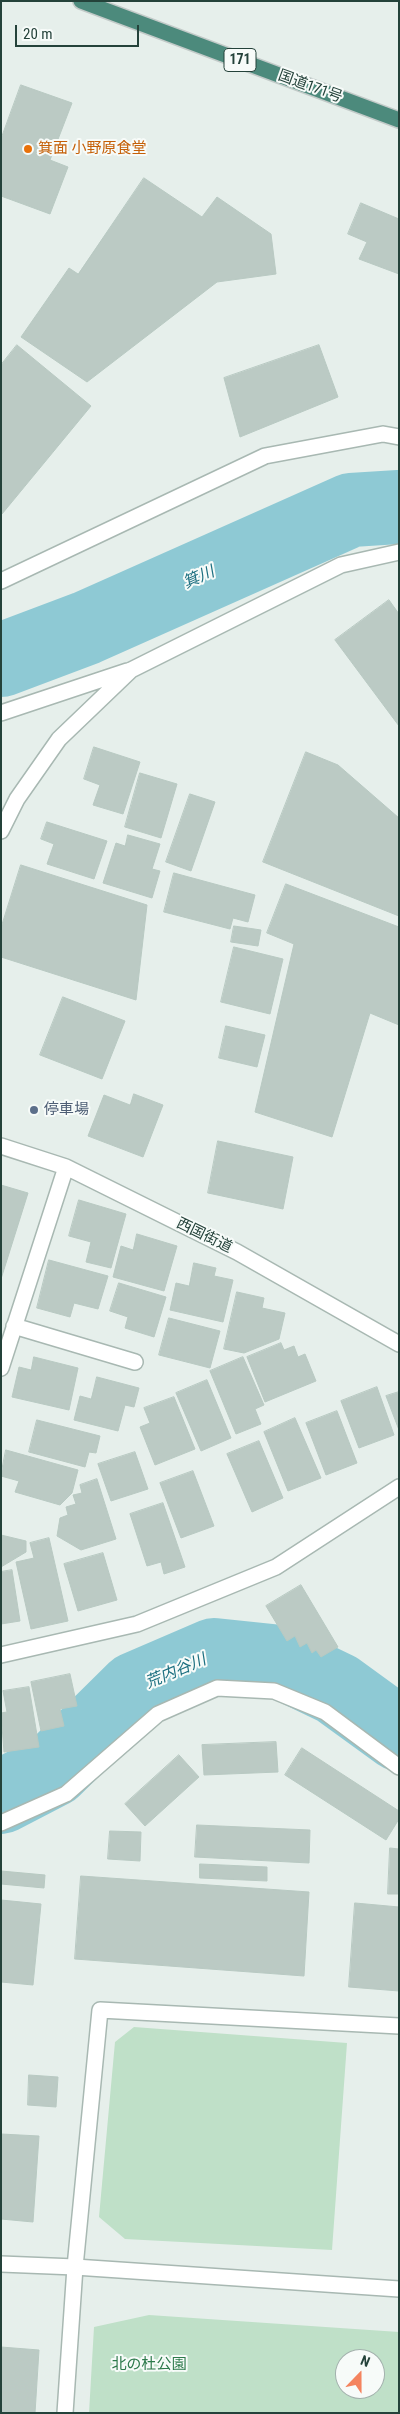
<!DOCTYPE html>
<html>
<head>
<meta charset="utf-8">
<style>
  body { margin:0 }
  #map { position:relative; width:400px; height:2414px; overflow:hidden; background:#e6efeb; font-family:"Roboto Condensed",sans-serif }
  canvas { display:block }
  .frame { position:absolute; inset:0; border:2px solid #24423a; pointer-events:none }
  .north { position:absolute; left:335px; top:2349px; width:50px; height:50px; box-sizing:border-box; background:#f7fbf9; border:1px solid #a3b1ad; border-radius:50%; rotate:22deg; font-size:14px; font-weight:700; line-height:20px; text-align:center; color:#24423a }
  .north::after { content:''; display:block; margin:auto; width:18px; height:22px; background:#f4845f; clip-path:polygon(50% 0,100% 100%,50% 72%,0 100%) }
  .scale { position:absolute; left:15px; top:25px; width:124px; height:22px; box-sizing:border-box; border:2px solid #24423a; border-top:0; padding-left:6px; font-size:15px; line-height:18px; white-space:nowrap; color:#24423a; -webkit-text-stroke:4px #f7fbf9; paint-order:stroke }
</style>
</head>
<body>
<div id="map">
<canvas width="400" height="2414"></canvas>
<div class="frame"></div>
<div class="north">N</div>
<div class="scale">20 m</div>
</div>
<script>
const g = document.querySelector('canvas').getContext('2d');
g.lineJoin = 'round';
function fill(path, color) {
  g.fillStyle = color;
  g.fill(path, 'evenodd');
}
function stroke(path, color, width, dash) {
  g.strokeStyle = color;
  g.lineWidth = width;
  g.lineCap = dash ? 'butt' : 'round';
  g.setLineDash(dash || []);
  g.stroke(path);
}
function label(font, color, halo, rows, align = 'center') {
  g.font = font + ' "Roboto Condensed","Noto Sans JP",sans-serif';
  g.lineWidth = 4;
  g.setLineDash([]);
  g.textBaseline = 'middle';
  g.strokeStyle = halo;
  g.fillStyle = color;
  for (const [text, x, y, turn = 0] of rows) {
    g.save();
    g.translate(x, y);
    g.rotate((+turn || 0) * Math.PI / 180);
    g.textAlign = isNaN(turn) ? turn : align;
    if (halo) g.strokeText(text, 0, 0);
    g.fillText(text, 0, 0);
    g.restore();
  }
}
const green = new Path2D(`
  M134 2027 347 2043 332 2250 125 2239 99 2217 115 2042Z
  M149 2315 399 2332V2413H89L94 2327ZM345 2359H375V2389H345Z`);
const river = new Path2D(`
  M1 660 86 628 351 510 399 507
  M1 1797 53 1770 135 1689 214 1655 281 1662 337 1689 399 1734`);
const building = new Path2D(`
  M21 85 72 103 50 160 68 167 50 214 1 196V139Z
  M144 178 202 217 217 197 271 234 276 274 217 282 87 382 21 337 69 268 78 274Z
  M361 203 399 219V274L359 259 367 242 348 234Z
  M17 345 91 406 2 514 1 365Z
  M319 345 338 397 240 437 224 378Z
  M389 600 399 614V726L335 640Z
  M94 747 140 762 123 814 93 805 100 785 84 779Z
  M306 752 338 765 399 818V916L263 862Z
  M140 773 177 784 161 838 125 827Z
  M190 794 215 802 191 871 166 862Z
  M47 822 107 841 94 879 47 864 54 844 41 839Z
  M128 835 160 844 152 869 160 871 152 898 103 883 116 843 125 846Z
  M21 865 147 905 136 1000 1 957V928Z
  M174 873 255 895 248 922 233 918 230 929 164 912Z
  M286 884 399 927V1025L370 1013 332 1137 255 1112 294 944 267 933Z
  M234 926 261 930 258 946 231 942Z
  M234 947 283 959 270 1014 221 1002Z
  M63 997 125 1021 102 1079 40 1055Z
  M226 1026 265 1035 257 1067 219 1058Z
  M134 1094 163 1105 143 1157 88 1136 104 1095 130 1105Z
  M218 1141 293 1157 283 1209 208 1193Z
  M1 1185 28 1193 1 1279Z
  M79 1200 126 1214 111 1268 86 1262 91 1242 69 1236Z
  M137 1234 177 1246 164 1291 113 1277 121 1246 133 1250Z
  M49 1260 108 1276 98 1309 74 1303 70 1317 37 1308Z
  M194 1263 216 1268 214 1276 233 1280 223 1322 170 1310 176 1283 189 1286Z
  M119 1283 166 1297 154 1337 125 1328 128 1317 110 1311Z
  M237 1292 264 1298 262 1308 285 1313 279 1339 244 1353 224 1349Z
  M169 1318 220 1331 210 1368 159 1355Z
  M281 1343 284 1350 294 1346 298 1357 305 1354 316 1381 265 1402 247 1357Z
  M34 1357 78 1368 69 1410 12 1397 19 1367 31 1370Z
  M243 1357 264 1405 255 1409 261 1424 236 1434 210 1371Z
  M97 1377 139 1388 134 1407 125 1405 118 1431 74 1420 80 1396 91 1399Z
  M207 1380 231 1438 201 1451 176 1393Z
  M377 1387 394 1435 359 1448 341 1401Z
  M399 1392V1430L386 1396Z
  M174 1397 195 1449 155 1465 140 1427 150 1423 144 1408Z
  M337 1411 357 1463 326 1475 306 1423Z
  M295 1418 321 1478 288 1491 264 1432Z
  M37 1420 100 1436 96 1453 89 1452 85 1467 29 1452Z
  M259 1441 283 1498 252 1512 227 1454Z
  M6 1450 78 1470 72 1493 60 1505 15 1492 19 1481 1 1476Z
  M135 1452 148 1489 111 1501 98 1464Z
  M193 1471 214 1526 181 1538 160 1483Z
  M97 1479 116 1539 81 1550 57 1536 60 1518 68 1515 66 1507 76 1504 73 1495 82 1493 80 1485Z
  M163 1503 185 1567 164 1574 161 1562 147 1566 130 1514Z
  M1 1535 26 1541V1552L1 1567Z
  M49 1538 68 1621 31 1629 16 1562 34 1558 30 1543Z
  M103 1553 117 1600 78 1611 64 1564Z
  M12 1570 20 1621 1 1624V1572Z
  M301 1585 338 1647 321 1657 316 1650 312 1653 307 1643 300 1647 295 1636 287 1641 266 1606Z
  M70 1674 77 1706 60 1709 64 1726 41 1731 31 1682Z
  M29 1687 39 1747 4 1752 1 1713 7 1712 3 1691Z
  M276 1742 278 1772 204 1775 202 1745Z
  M302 1748 399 1811V1819L386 1840 285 1775Z
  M179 1755 199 1777 145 1826 125 1804Z
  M197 1825 310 1830 309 1863 195 1857Z
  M110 1831 141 1832 140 1861 108 1859Z
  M390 1848 399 1849V1894H388Z
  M200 1864 267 1867V1881L200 1878Z
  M1 1871 45 1875 44 1888 1 1884Z
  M81 1876 309 1892 304 1976 75 1959Z
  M1 1900 41 1904 33 1985 1 1982Z
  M355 1903 399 1907V1991L349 1987Z
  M29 2075 58 2077 56 2107 28 2105Z
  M1 2134 39 2136 33 2222 1 2219Z
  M1 2347 39 2350 35 2413H1Z`);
const minor = new Path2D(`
  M1 581 265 456 383 434 399 437
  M1 713 127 671
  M1 831 17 799 59 739 131 670 341 565 399 552
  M1 1146 66 1167 237 1252 399 1344
  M14 1326 135 1362
  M1 1368 66 1167
  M1 1655 137 1624 276 1567 399 1487
  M1 1823 66 1794 158 1714 217 1688 274 1691 325 1712 399 1767
  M65 2413 75 2267 100 2010 399 2026`);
const tertiary = new Path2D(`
  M1 2264 75 2267 399 2289`);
const trunk = new Path2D(`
  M81 1 399 120`);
const markers = [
  [28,149,5,"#e8710a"],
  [34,1110,5,"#5c6f8a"]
];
const shields = [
  [240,60,32]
];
const shieldNames = [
  ["171",240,60]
];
const streetNames = [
  ["国道171号",310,87,20],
  ["西国街道",204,1236,26]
];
const foodNames = [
  ["箕面 小野原食堂",38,149]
];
const serviceNames = [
  ["停車場",44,1110]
];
const parkNames = [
  ["北の杜公園",149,2365]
];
const waterNames = [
  ["箕川",199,578,-24],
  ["荒内谷川",176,1672,-23]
];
fill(green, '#bfe0c8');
stroke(river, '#8ec9d4', 74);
fill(building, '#bbcac4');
stroke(building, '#b8c9c2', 1);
stroke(minor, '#a8b8b2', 18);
stroke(tertiary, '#a8b8b2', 18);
stroke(trunk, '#c2cac8', 18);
stroke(minor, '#fff', 15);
stroke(tertiary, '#fff', 15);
stroke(trunk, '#4c8a7c', 15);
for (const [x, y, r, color] of markers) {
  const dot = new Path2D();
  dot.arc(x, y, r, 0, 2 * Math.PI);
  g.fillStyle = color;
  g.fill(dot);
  stroke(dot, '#f7fbf9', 2);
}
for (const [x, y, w] of shields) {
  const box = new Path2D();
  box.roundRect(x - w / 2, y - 11.5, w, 23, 4);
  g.fillStyle = '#f7fbf9';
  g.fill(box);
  stroke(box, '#24423a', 1);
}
label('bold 14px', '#24423a', null, shieldNames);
label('15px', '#24423a', '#f7fbf9', streetNames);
label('15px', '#c56008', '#f7fbf9', foodNames, 'left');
label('15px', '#4e5e75', '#f7fbf9', serviceNames, 'left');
label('15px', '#2d7a4b', '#f7fbf9', parkNames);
label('italic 16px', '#1c6f80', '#f7fbf9', waterNames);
</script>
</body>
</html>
